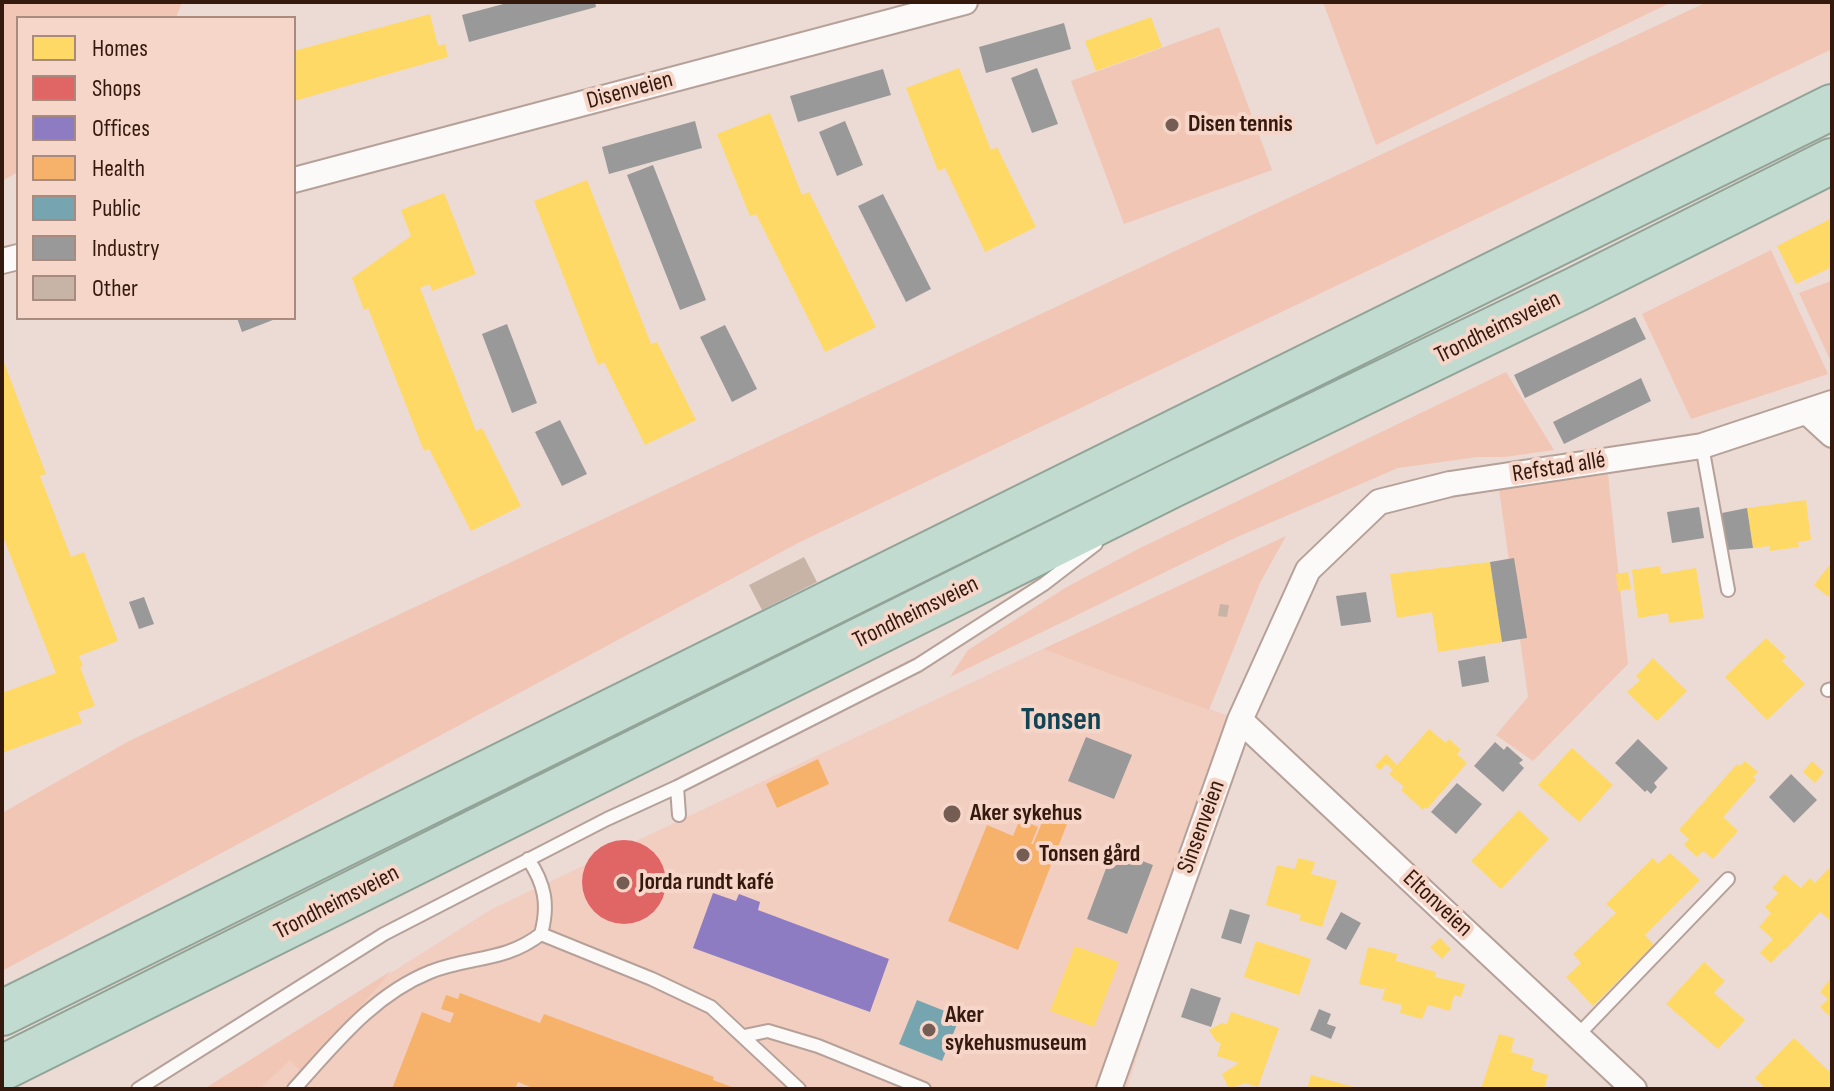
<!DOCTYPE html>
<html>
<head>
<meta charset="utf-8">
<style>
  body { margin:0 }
  #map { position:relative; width:1834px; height:1091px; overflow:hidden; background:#ecdad4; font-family:"Sofia Sans Condensed",sans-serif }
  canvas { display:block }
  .frame { position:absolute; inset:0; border:4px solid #35190d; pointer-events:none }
  .legend { position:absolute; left:16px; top:16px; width:280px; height:304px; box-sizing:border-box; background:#f6d6c9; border:2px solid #a98a7e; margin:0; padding:10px 14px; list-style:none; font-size:24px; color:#35190d }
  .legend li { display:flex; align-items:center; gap:16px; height:40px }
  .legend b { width:40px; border:2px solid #a98a7e }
</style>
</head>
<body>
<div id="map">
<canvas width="1834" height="1091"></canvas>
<div class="frame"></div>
<ul class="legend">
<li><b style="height:22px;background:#ffd966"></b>Homes</li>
<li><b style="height:22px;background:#e06666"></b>Shops</li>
<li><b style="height:22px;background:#8e7cc3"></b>Offices</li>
<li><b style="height:22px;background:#f6b26b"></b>Health</li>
<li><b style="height:22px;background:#76a5af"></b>Public</li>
<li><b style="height:22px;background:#999"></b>Industry</li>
<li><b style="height:22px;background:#c8b4a7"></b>Other</li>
</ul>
</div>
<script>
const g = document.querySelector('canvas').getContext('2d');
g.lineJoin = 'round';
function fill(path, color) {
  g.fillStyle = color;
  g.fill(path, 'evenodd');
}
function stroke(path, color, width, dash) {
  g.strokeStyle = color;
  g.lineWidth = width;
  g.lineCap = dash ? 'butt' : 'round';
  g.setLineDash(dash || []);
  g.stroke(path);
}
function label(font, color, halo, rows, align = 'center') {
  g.font = font + ' "Sofia Sans Condensed",sans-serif';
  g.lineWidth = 8;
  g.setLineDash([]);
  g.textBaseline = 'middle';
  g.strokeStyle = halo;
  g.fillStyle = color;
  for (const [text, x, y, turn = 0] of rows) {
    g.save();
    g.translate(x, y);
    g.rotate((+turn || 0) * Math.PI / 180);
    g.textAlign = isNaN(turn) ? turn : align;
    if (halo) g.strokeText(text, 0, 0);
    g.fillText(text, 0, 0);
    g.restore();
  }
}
const built = new Path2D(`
  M1043 649 1240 720 1127 1089H207L492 909Z`);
const green = new Path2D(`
  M2 2H182L176 18H18V172L2 181Z
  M1323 2H1672L1376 145Z
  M1707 2H1832V49L800 542 2 971V813L129 741Z
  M1219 27 1272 170 1124 224 1071 81Z
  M1771 250 1828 374 1691 419 1642 314Z
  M1831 281 1832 282V364L1799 293Z
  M1506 372 1554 450 1505 457H1478L1398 468 1237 537 950 677 968 650 1065 588 1138 549Z
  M1608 474 1628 664 1533 761 1496 735 1528 697 1499 489Z
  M1286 536 1260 583 1209 710 1043 649Z
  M391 971 303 1074 290 1060 259 1089H204Z`);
const homes = new Path2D(`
  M430 14 438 46 445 44 448 57 294 101V51Z
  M1151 17 1162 47 1096 71 1085 41Z
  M959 68 991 150 997 147 1036 227 985 252 945 168 938 171 906 88Z
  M770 113 802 195 809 192 876 327 825 352 756 214 750 216 717 134Z
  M587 180 651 344 657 342 696 420 645 445 604 362 598 365 534 201Z
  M444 193 476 274 432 291 430 284 420 288 476 431 482 428 521 506 471 531 429 449 424 451 368 308 364 310 352 278 411 236 401 210Z
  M1832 218V267L1796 284 1777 246Z
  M2 357 46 474 40 476 71 557 84 552 118 641 79 656 83 666 80 667 95 706 78 712 82 723 2 753V693L56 673 2 534Z
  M1806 500 1811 540 1798 542 1799 547 1770 551 1769 546 1753 548 1747 508Z
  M1490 562 1502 642 1438 652 1432 612 1397 618 1390 574Z
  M1832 562V592L1828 597 1814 585Z
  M1660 566 1661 574 1696 568 1704 618 1669 623 1668 613 1638 618 1632 570Z
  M1628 572 1631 589 1618 591 1616 574Z
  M1766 638 1786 657 1782 661 1805 684 1767 720 1725 677Z
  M1653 658 1687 691 1657 721 1627 692 1640 680 1636 676Z
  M1429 729 1446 743 1449 739 1461 750 1457 754 1467 763 1427 809 1425 807 1423 810 1401 790 1404 787 1389 774 1393 770 1386 764 1380 770 1375 766 1386 754 1397 765Z
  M1572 748 1613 785 1579 822 1538 785Z
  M1745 761 1758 772 1753 777 1756 780 1723 817 1738 831 1713 859 1703 851 1697 857 1684 845 1689 839 1679 830 1737 764 1740 766Z
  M1812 761 1824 772 1815 783 1803 772Z
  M1519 810 1549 839 1501 889 1471 861Z
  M1670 853 1700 880 1645 935 1654 945 1593 1006 1566 977 1581 963 1573 954 1616 913 1606 904 1653 858 1658 864Z
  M1298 858 1315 862 1311 874 1337 881 1322 927 1299 920 1301 915 1266 905 1277 865 1295 869Z
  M1829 868 1832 871V918L1830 920 1820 912 1785 950 1784 949 1771 963 1760 953 1773 939 1759 927 1771 913 1765 907 1778 893 1772 888 1784 874 1801 888 1810 878 1815 883Z
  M1440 938 1451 949 1442 959 1430 947Z
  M1256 941 1311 959 1299 995 1244 977Z
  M1075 946 1119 962 1094 1027 1050 1011Z
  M1368 947 1397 954 1396 961 1436 972 1435 977 1465 984 1461 997 1454 995 1450 1011 1428 1005 1422 1019 1400 1013 1402 1005 1382 1000 1385 988 1381 989 1359 984Z
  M1704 962 1725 981 1714 993 1745 1020 1718 1049 1666 1004Z
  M1832 976V1018L1820 1007 1828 999 1820 992Z
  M1231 1012 1279 1028 1258 1087 1245 1083 1229 1089 1222 1074 1239 1063 1217 1056 1221 1043 1216 1041 1209 1030 1222 1023 1227 1024Z
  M1499 1034 1514 1038 1511 1052 1534 1059 1531 1070 1548 1075 1544 1089H1481Z
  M1794 1038 1832 1074V1089H1766L1755 1078Z
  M1311 1075 1357 1088V1089H1307Z`);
const shops = new Path2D(`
  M582 882a42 42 0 1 1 84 0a42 42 0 1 1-84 0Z`);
const offices = new Path2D(`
  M713 893 736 901 739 894 760 902 758 910 889 959 870 1012 693 948Z`);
const health = new Path2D(`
  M818 759 829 784 777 808 766 784Z
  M1045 815 1067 824 1018 950 948 921 987 825 1013 836 1020 819 1038 827 1031 844H1033Z
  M460 993 540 1023 544 1014 714 1077 713 1080 737 1089H535L518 1082 515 1089H392L422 1012 450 1023 454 1013 441 1009 446 995 458 999Z`);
const public = new Path2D(`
  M917 1000 960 1017 942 1061 899 1044Z`);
const industry = new Path2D(`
  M511 2H595L596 7 469 42 462 15Z
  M1064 23 1071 49 986 73 979 47Z
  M1037 68 1058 124 1032 133 1011 78Z
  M883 69 891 95 798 122 790 96Z
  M695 121 702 148 609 174 602 147Z
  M845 121 863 165 837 176 819 132Z
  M653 165 706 300 680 310 627 175Z
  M883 194 931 289 906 302 858 206Z
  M1635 317 1646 339 1525 398 1514 375Z
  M237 318H278L242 332Z
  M507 324 537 403 512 413 482 334Z
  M725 325 757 389 732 402 700 337Z
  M1641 378 1651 401 1564 444 1553 422Z
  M560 420 587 474 562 486 535 432Z
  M1699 507 1704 538 1672 543 1667 512Z
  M1747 508 1753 548 1727 550 1722 513Z
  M1514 558 1527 638 1502 642 1490 562Z
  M1366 592 1371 622 1341 626 1336 596Z
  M144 597 154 624 139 629 129 602Z
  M1485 656 1489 682 1462 687 1458 661Z
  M1086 737 1132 755 1114 799 1068 781Z
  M1638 739 1668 768 1654 783 1657 787 1651 794 1647 790 1645 792 1615 763Z
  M1495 742 1504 750 1507 746 1523 760 1519 763 1524 768 1503 792 1474 766Z
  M1791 774 1817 800 1794 823 1769 797Z
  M1457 783 1482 804 1456 834 1431 812Z
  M1113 850 1153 865 1127 934 1087 919Z
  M1230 909 1250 915 1241 944 1221 938Z
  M1341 912 1361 923 1346 950 1326 939Z
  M1191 988 1221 998 1211 1027 1181 1017Z
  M1319 1009 1331 1014 1327 1024 1336 1027 1331 1039 1310 1030Z`);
const building = new Path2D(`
  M804 557 817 582 762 610 749 585Z
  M1220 604 1229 605 1227 617 1218 616Z`);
const lane = new Path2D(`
  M1702 446 1728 590
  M1828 690 1832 689
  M677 787 679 815
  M528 859C545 884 549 905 541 934
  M541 934 652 979 711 1007 799 1089
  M744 1036 768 1031 818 1046 924 1089
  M1577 1036 1728 879
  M138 1089 384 934 607 819 677 787 918 665 1044 584 1096 544
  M294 1089C335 1044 373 995 430 972 470 956 505 962 541 934`);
const street = new Path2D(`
  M294 180 965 2
  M2 261 18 257
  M1808 413 1832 435
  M1240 720 1634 1089
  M1109 1089 1240 720 1308 570 1379 502 1450 484 1702 446 1832 403`);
const highway = new Path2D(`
  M2 1013 1832 107
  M2 1068 1172 485 1577 289 1832 161`);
const markers = [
  [1172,125,8,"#755d53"],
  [952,814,10,"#755d53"],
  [1023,855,8,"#755d53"],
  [623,883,8,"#755d53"],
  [929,1030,8,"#755d53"]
];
const streetNames = [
  ["Disenveien",630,91,-15],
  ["Trondheimsveien",1498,328,-26],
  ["Refstad allé",1559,468,-9],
  ["Trondheimsveien",916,613,-26],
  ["Sinsenveien",1202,827,-70],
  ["Trondheimsveien",337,903,-27],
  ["Eltonveien",1437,904,43]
];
const poiNames = [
  ["Disen tennis",1188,125],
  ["Aker sykehus",970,814],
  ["Tonsen gård",1039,855],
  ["Jorda rundt kafé",639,883],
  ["Aker",945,1016],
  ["sykehusmuseum",945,1044]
];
const districtNames = [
  ["Tonsen",1061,721]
];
fill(built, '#f2cec0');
fill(green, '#f2c6b5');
fill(homes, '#ffd966');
fill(shops, '#e06666');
fill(offices, '#8e7cc3');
fill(health, '#f6b26b');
fill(public, '#76a5af');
fill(industry, '#999');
fill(building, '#c8b4a7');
stroke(lane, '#b6a199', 16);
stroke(street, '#b6a199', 28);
stroke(highway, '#91a497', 48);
stroke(lane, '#fcf9f9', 12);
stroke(street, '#fcf9f9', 24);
stroke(highway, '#c2dbd1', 44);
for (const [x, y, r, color] of markers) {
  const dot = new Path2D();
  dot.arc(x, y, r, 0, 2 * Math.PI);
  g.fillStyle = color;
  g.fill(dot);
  stroke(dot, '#f6d6c9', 3);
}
label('24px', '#35190d', '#f6d6c9', streetNames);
label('bold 24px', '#35190d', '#f6d6c9', poiNames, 'left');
label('bold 32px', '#114556', '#f6d6c9', districtNames);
</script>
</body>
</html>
